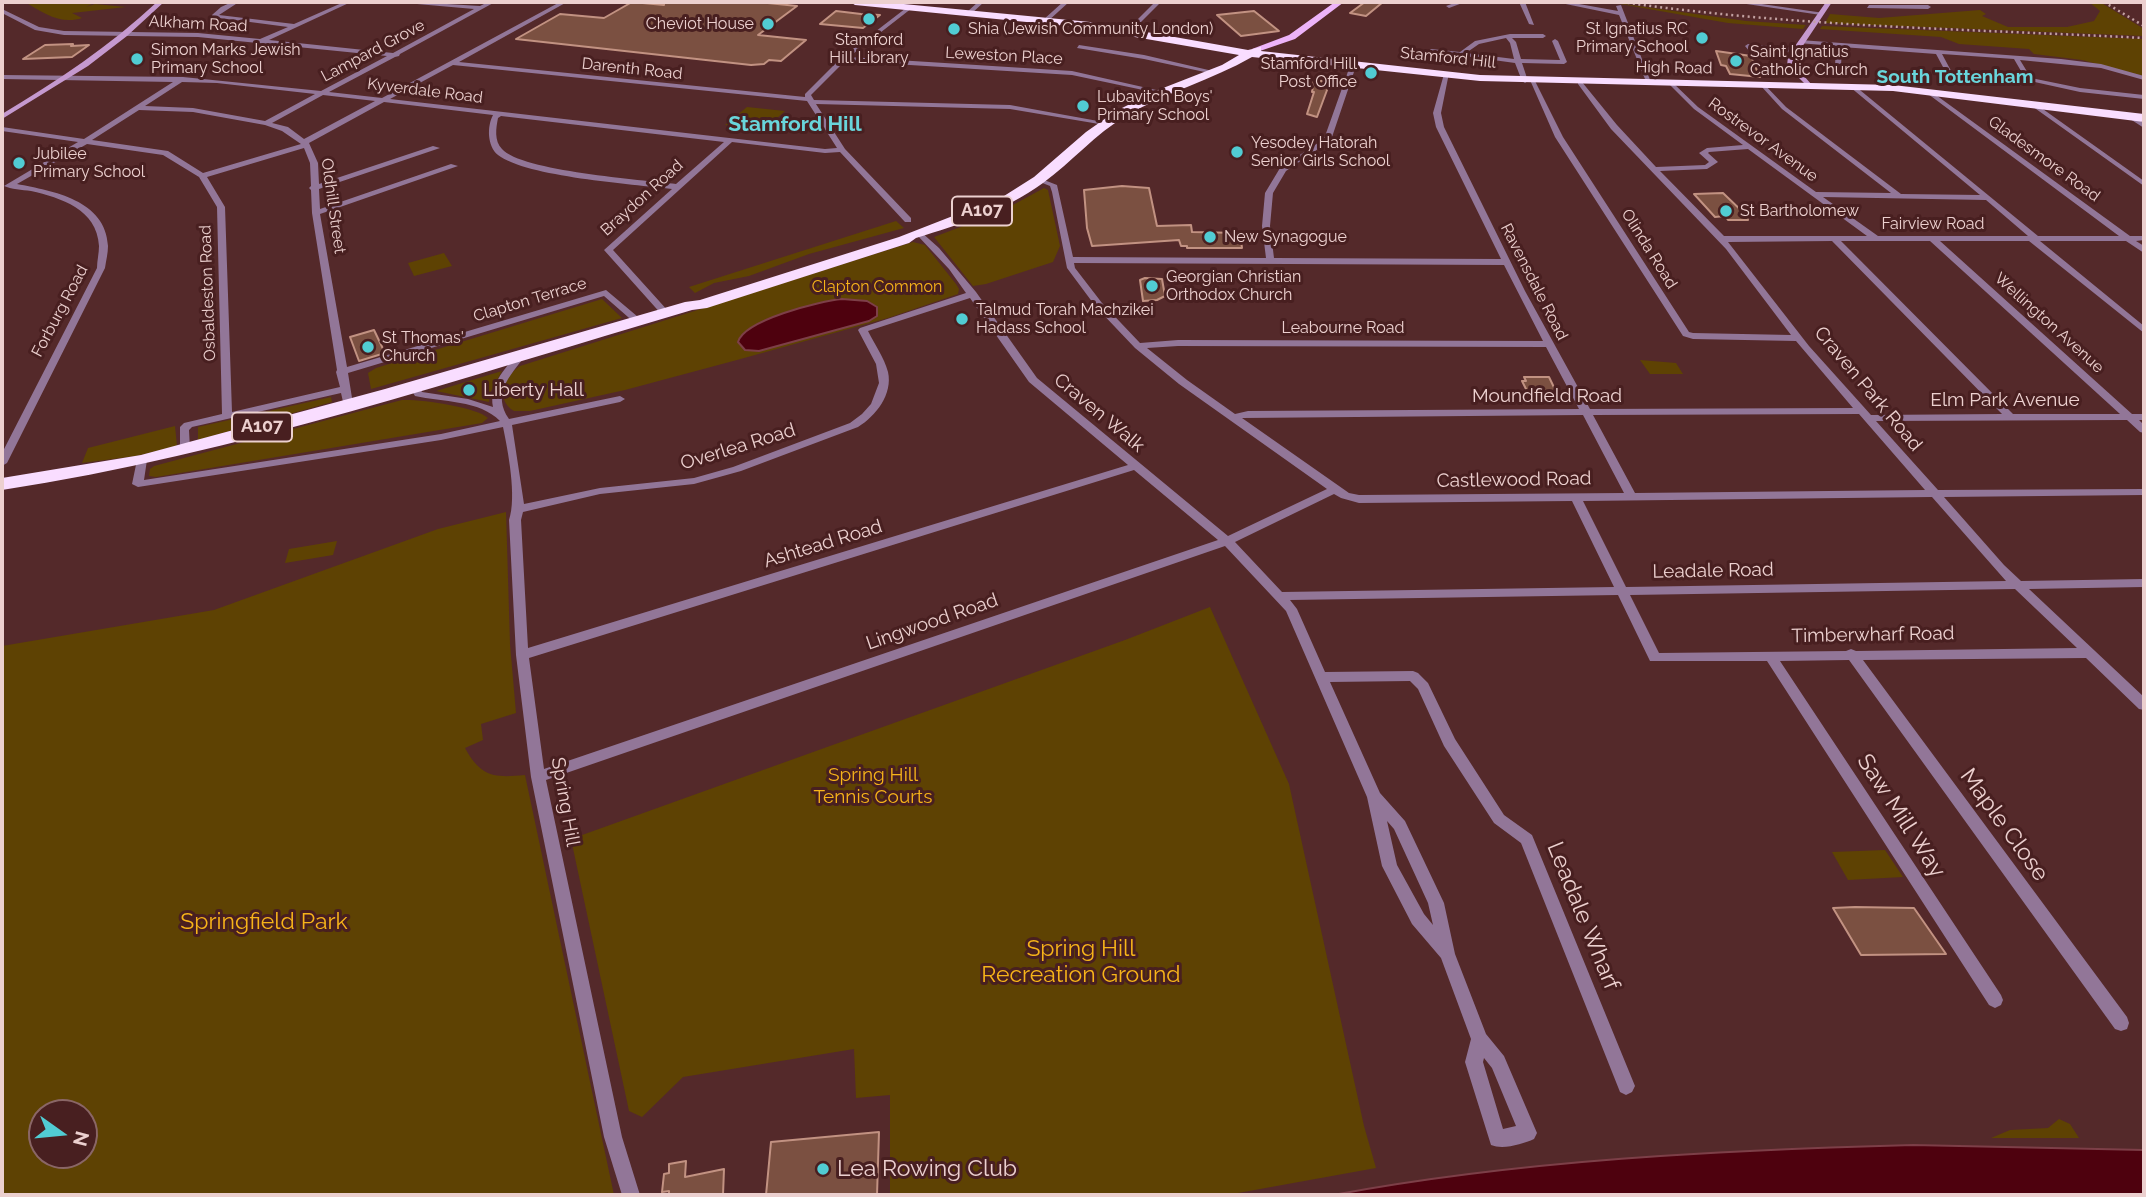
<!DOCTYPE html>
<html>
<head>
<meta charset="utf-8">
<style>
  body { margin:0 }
  #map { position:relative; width:2146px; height:1197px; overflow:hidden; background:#54292a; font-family:Raleway,sans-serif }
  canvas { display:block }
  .frame { position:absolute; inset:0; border:4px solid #ecd0cf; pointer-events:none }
  .north { position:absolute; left:28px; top:1099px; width:70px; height:70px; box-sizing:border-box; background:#481f20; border:2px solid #8a6666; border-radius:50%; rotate:105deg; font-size:19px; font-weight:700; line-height:28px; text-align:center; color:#ecd0cf }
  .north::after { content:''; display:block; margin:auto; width:24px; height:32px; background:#51ccd3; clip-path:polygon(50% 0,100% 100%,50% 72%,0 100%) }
</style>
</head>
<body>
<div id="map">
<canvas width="2146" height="1197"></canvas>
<div class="frame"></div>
<div class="north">N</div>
</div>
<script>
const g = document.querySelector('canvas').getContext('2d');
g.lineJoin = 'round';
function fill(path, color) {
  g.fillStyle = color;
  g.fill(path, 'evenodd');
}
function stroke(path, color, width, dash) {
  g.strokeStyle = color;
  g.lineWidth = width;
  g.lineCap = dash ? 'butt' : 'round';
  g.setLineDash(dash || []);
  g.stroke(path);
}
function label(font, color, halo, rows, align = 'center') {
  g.font = font + ' Raleway,sans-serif';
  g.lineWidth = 6;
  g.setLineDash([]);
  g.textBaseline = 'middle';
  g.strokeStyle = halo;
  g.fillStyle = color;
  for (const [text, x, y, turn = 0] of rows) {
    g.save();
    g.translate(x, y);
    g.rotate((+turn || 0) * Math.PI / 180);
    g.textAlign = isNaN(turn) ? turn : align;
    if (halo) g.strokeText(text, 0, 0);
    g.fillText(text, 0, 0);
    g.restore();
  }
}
const green = new Path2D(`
  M25 2C48 2 69 2 92 4L86 7 95 4 126 7 72 13 82 18C61 25 43 13 25 2Z
  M1609 2 1746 21 1806 25 1803 29 1728 23Z
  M2089 2H2100L2144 29V36L1825 23 1830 14 1879 18 1980 10 1986 14 1982 16 2008 27H2067L2094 21 2100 11Z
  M1822 26 2144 39V76L2082 60 2034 54 2029 49 1959 44 1941 37 1820 29Z
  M747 107 785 111 764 130 725 125Z
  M1044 188 1048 190 1060 246 1053 262 986 284 973 286 934 237 1000 212Z
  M896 221 904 228 809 254 749 276 714 283 695 293 689 287Z
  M913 242 925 245 956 284 959 289 958 294 888 318 737 360 625 390 530 411H514C494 399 505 376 520 366Z
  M444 253 452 266 414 276 408 263Z
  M602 299 622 318 371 389 368 373 376 368Z
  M1640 360 1676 363 1683 374H1650Z
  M502 371 490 393 489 402 436 391Z
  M331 397 332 402 198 440V427Z
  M402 400C420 399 477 407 488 418L482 423 156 477 149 476 150 469 154 466Z
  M175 426 177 446 136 456 82 463 88 448Z
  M506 512 510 644 516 713 481 724 483 740 465 748C481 777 494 778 525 775L614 1195H2V646L214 610 438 529ZM42 1113H84V1155H42Z
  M337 541 333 555 285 563 289 549Z
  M1210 607 1289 784 1364 1126 1376 1168 1227 1195H890V1095L856 1098 854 1049 683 1077 642 1117 629 1111 571 839 1125 640Z
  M1885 850 1903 877 1848 880 1832 852Z
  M2059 1119 2070 1124 2079 1138H1991L2010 1130 2048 1128Z`);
const water = new Path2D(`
  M842 299 867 301 877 307V316L869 321 759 351 745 350 738 342C744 320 820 301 842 299Z
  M1913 1145 2144 1150V1195H1333C1521 1160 1721 1150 1913 1145Z`);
const building = new Path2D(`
  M632 2 664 5V2H758L797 6 758 35 806 40 781 61 769 60 764 64 751 65 516 39 560 14 604 18Z
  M1365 2H1383L1366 16 1350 13Z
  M836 11 861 14 880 15 863 28 820 24Z
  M1254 11 1279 31 1241 36 1217 15Z
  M73 44 71 46 89 45 72 57 23 59 45 45Z
  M1716 51 1751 56 1760 77 1730 74 1726 66 1721 65Z
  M1314 80 1330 82 1317 117 1307 114 1314 92H1312Z
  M1122 186 1149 188 1157 226 1191 225 1192 232 1240 233 1242 248H1187V246H1181L1179 240 1092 246 1087 228 1084 190Z
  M1723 193 1747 216 1748 220H1728L1725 216 1715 217 1694 194Z
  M1145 278 1162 279 1165 296 1157 300 1143 301 1140 280Z
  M374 330 385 353 359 361 350 337Z
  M1524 377H1549L1561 402 1532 401 1522 381H1526Z
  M1855 907 1914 908 1946 954 1861 955 1833 908Z
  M879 1132 877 1195H766L771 1142Z
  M686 1161 685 1177 724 1169 723 1195H669V1191L662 1192 664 1174 669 1173V1164Z`);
const street = new Path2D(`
  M232 2H239L219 15 294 24 344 2H351L269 40 393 53 474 9 417 4 414 2 480 6 488 2H495L400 54 399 56 395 57 329 92 382 98 560 2H567L459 62 805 97V94L841 58 910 5 912 8 849 57 1072 71 1165 92 1162 94 1072 75 845 61 811 95 814 100 1010 105 1109 123 1105 125 1010 109 816 104 845 149 911 218V222H905L840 152 825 153 732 142 613 250 669 312V316H663L604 250 672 189C632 184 527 177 498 155 487 146 487 126 493 115L384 102 309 143 318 163 319 184 433 146 440 148 319 189 320 209 451 164 458 166 320 214 347 367 606 290 644 322 639 325 636 324 604 296 348 373 353 404 352 406H344L341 393 192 427 189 430 190 449 185 452 180 449V427L184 423 222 414 217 207 199 177 163 155 87 144 17 184C53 191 106 200 108 246 108 253 106 261 105 268L7 463 2 466V453L97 268C97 261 99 253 99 246 97 209 61 198 31 191 22 190 11 189 4 186L78 142 2 131V127L84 139 173 82 2 79V75L183 77 321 91 387 56 198 37 64 35 35 30 2 13V9L39 27 64 31 198 33 260 39 288 27 212 17V15L221 7ZM453 65 807 101 837 148 825 149 390 99ZM182 82 217 83 315 94 265 121 193 108 145 106ZM323 95 375 101 304 139 288 127 272 123ZM139 110 193 112 265 125 282 131 301 144 203 173 168 151 92 140ZM501 116 724 142 676 184C643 180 521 171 502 149 494 141 496 128 498 118ZM304 148 310 163 311 186 309 188 311 190 312 213 337 370 336 372 340 387 232 412 225 207 207 177Z
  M978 2H984L971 14H967V12Z
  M1063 2H1069L1047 22H1043V20Z
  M1155 2H1161L1128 35H1124V33Z
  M1303 2H1315L1312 4Z
  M1457 2H1465L1449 8 1446 6Z
  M1519 2H1525L1534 25 1529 24Z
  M1556 2H1568L1618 11 1616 6 1621 5 1652 85 1647 84 1619 15Z
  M1661 2H1691L1688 4H1664Z
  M1733 2H1748L1824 13 1821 15Z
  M1869 5H1928L1931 7 1928 9 1867 8Z
  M1510 34H1543L1546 36 1543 38H1512L1516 42 1521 59 1560 60 1552 41 1555 39 1558 41 1567 62 1564 64 1522 63 1528 81 1525 83 1522 81 1515 63 1428 51 1431 49 1460 52 1475 41ZM1506 38 1510 43 1514 59 1466 53 1479 44Z
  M1800 40 2061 59 2101 64 2144 76V80L2101 68 2020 60 2031 78 2080 88 2144 95V99L2080 92 2030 81 2020 86 1991 82V80L1993 79 2019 82 2025 78 2014 59 1942 54 1956 80 1953 82 1950 80 1936 54 1842 47 1841 66 1838 68 1835 66 1836 46 1798 43Z
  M1748 44 1795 48 1798 50 1795 52 1752 48 1753 50 1750 52 1745 46Z
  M1079 45 1144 55 1217 72 1214 74 1144 59 1077 48Z
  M1354 61 1357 63 1331 140 1286 171 1273 193 1270 226 1274 258 1501 259 1436 127 1433 113 1444 74 1449 73 1441 113 1444 127 1525 291 1590 409 1853 408 1796 341 1693 339 1683 336 1555 137 1530 80 1535 81 1563 137 1689 332 1693 333 1791 335 1726 249 1611 129 1578 84V82H1582L1617 125 1656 167 1705 165 1709 162 1699 153 1707 148 1743 145 1694 109 1669 84 1672 82 1698 107 1816 192 1891 193 1782 109 1761 86 1760 85 1763 83 1786 107 1901 194 1980 195 1850 87 1855 86 2038 236H2119L1924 91 1929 90 2130 236H2144V240L2136 241 2144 246V253L2126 241H2040L2144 326V333L2029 241H1940L2132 414H2144V420H2139L2144 425V433L2140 432 2127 420 1876 421 1938 490 2144 489V495L1944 497 2004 565 2021 581 2144 579V587L2029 589 2144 697V710L2139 709 2086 658 1863 660 2127 1017 2129 1023 2127 1029 2121 1031 2115 1029 1849 660 1780 661 2001 995 2003 1000 2001 1005 1995 1008 1989 1005 1767 661H1650L1618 595 1290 600 1297 609 1325 672 1413 671 1418 673 1428 683 1455 739 1504 815 1532 835 1635 1086 1632 1092 1626 1095 1620 1092 1521 843 1494 823 1444 746 1418 689 1410 681 1330 682 1380 793 1405 821 1444 903 1455 954 1486 1034 1504 1056 1537 1133 1534 1139C1523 1144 1503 1150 1491 1145L1465 1062 1471 1039 1441 958 1412 924 1382 866 1367 797 1286 611 1225 546 546 780 622 1137 640 1195H622L604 1137 531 777 516 655 509 520C517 497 508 451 503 427L441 440 138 487 132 484 137 460 142 457 147 460 144 480 441 434 500 421C480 400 442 402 415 396L409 386 414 383 418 384 422 392 468 399 493 407C489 385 504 370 517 354L520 353 525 356C509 377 492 394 509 419L620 396 625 399 620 402 512 425 524 504 600 488 694 478 733 467 850 423 862 414 871 404 879 383 876 364 858 330 860 328 966 293 949 269 917 235 916 233 920 231 939 248 976 292 1037 378 1228 536 1327 489 1179 384 1135 348 1096 307 1067 268 1052 192 1050 186 1035 180 1039 178 1057 185 1073 257 1266 258 1262 226 1265 193 1280 168 1324 139 1351 63ZM1748 149 1867 236H1724L1660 171 1707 169 1718 162 1708 153 1709 152ZM1823 197 1986 200 2028 236H1878ZM1832 241 2002 414 1871 415 1809 346 1728 242ZM1841 241H1930L2120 414H2013ZM1074 263 1504 265 1543 341 1178 340 1140 343 1102 303 1075 268ZM970 298 1029 382 1128 465 528 648 521 520 523 512 600 494 694 484 741 471 858 427C876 416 893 394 888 372 884 357 875 345 868 331ZM1178 346 1546 347 1579 409 1248 411 1235 414 1187 380 1147 348ZM1859 414 1925 490 1635 493 1593 415ZM1583 415 1624 493 1359 495 1349 493 1242 418ZM1134 470 1218 540 544 769 529 658ZM1334 494 1341 498 1359 503 1572 501 1614 587 1282 592 1235 542ZM1932 497 2006 581 1626 587 1583 501ZM2015 589 2077 648 1856 651 1851 649 1846 651 1659 653 1630 595ZM1387 821 1394 829 1428 903 1433 925 1424 914 1397 865ZM1484 1058 1492 1068 1516 1126 1503 1129 1483 1062Z
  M2029 102H2033L2144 181V186L2029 104Z
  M2129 114 2144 123V128L2127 117 2125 116Z`);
const secondary = new Path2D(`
  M157 2H164L127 36 88 66 2 119V114C57 81 110 46 157 2Z
  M1826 2H1832L1796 56 1795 66 1812 85 1808 87 1787 66 1788 56Z`);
const primary = new Path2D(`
  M1335 2H1344L1295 39 1257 52 1252 49 1289 35Z`);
const highway = new Path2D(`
  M850 2H883L1090 22 1248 50 1261 47V51L1480 75 1893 85 2144 114V122L1893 91 1480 81 1252 57C1212 80 1166 92 1126 116 1095 134 1072 162 1043 183 1005 211 960 224 916 238L909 243 707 308 692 310C464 377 237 454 2 490V478L141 455 385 389 685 302 700 300 899 237 1004 196 1034 177 1086 132 1116 111 1158 90 1222 65 1239 55 1077 27 855 5Z`);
const rail = new Path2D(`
  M1622 2C1795 27 1970 29 2144 38
  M2104 2 2144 26`);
const markers = [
  [869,19,7,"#51ccd3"],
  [768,24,7,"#51ccd3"],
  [954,29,7,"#51ccd3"],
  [1702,38,7,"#51ccd3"],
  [137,59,7,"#51ccd3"],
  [1736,61,7,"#51ccd3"],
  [1371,73,7,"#51ccd3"],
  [1083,106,7,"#51ccd3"],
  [1237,152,7,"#51ccd3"],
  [19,163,7,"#51ccd3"],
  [1726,211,7,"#51ccd3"],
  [1210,237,7,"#51ccd3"],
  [1152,286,7,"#51ccd3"],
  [962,319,7,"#51ccd3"],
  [368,347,7,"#51ccd3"],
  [469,390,7,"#51ccd3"],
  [823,1169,7,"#51ccd3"]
];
const farStreetnames = [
  ["Alkham Road",198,24,3],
  ["Lampard Grove",373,51,-28],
  ["Leweston Place",1004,56,3],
  ["Stamford Hill",1448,58,6],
  ["High Road",1674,68,1],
  ["Darenth Road",632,69,6],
  ["Kyverdale Road",425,91,7],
  ["Rostrevor Avenue",1763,140,36],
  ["Gladesmore Road",2044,159,36],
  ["Braydon Road",642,198,-42],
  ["Oldhill Street",333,206,82],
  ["Fairview Road",1933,224],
  ["Olinda Road",1649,249,58],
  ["Ravensdale Road",1534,282,63],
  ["Osbaldeston Road",208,293,-92],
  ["Clapton Terrace",530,300,-17],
  ["Forburg Road",60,311,-62],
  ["Wellington Avenue",2049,323,42],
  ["Leabourne Road",1343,328]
];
const farPoinames = [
  ["Cheviot House",754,24,"right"],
  ["Shia (Jewish Community London)",968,29],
  ["St Ignatius RC",1688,29,"right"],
  ["Primary School",1688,47,"right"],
  ["Stamford",869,40,"center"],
  ["Hill Library",869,58,"center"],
  ["Simon Marks Jewish",151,50],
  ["Primary School",151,68],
  ["Saint Ignatius",1750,52],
  ["Catholic Church",1750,70],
  ["Stamford Hill",1357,64,"right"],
  ["Post Office",1357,82,"right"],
  ["Lubavitch Boys'",1097,97],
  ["Primary School",1097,115],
  ["Yesodey Hatorah",1251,143],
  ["Senior Girls School",1251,161],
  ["Jubilee",33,154],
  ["Primary School",33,172],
  ["St Bartholomew",1740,211],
  ["New Synagogue",1224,237],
  ["Georgian Christian",1166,277],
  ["Orthodox Church",1166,295],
  ["Talmud Torah Machzikei",976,310],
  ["Hadass School",976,328],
  ["St Thomas'",382,338],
  ["Church",382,356]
];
const farParknames = [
  ["Clapton Common",877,287]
];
const shields = [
  [982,211,60],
  [262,427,60]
];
const shieldNames = [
  ["A107",982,211],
  ["A107",262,427]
];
const farQuarternames = [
  ["South Tottenham",1955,77]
];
const streetNames = [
  ["Craven Park Road",1868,389,50],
  ["Moundfield Road",1547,396],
  ["Elm Park Avenue",2005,400],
  ["Craven Walk",1099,413,40],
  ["Overlea Road",738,447,-17],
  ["Castlewood Road",1514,480,-1],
  ["Ashtead Road",823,544,-17],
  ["Leadale Road",1713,571,-1],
  ["Lingwood Road",932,622,-19],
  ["Timberwharf Road",1873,635,-1],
  ["Spring Hill",565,802,80]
];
const poiNames = [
  ["Liberty Hall",483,390]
];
const parkNames = [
  ["Spring Hill",873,775],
  ["Tennis Courts",873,797]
];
const farDistrictnames = [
  ["Stamford Hill",795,125]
];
const nearStreetnames = [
  ["Saw Mill Way",1901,816,57],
  ["Maple Close",2004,825,54],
  ["Leadale Wharf",1583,916,68]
];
const nearParknames = [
  ["Springfield Park",264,922],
  ["Spring Hill",1081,949],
  ["Recreation Ground",1081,975]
];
const nearPoinames = [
  ["Lea Rowing Club",837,1169]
];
fill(green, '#5e4203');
fill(water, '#4e010e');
stroke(water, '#7d3f48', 2);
fill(building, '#7b5041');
stroke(building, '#c29282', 2);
fill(street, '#927698');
fill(secondary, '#c599cf');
fill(primary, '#edb3f9');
fill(highway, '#f9ddff');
stroke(rail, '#c2a1a1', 2.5, [2, 3.5]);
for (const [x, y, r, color] of markers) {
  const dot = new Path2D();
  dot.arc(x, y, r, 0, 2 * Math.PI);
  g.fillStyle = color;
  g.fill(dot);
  stroke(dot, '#481f20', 2.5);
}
label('16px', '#ecd0cf', '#481f20', farStreetnames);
label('16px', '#ecd0cf', '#481f20', farPoinames, 'left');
label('16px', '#f7b419', '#481f20', farParknames);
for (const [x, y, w] of shields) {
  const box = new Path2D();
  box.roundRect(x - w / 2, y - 14.5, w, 29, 5);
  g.fillStyle = '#481f20';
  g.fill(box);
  stroke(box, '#ecd0cf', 2);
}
label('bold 18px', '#ecd0cf', null, shieldNames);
label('bold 19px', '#69d5db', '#481f20', farQuarternames);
label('19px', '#ecd0cf', '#481f20', streetNames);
label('19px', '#ecd0cf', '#481f20', poiNames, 'left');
label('19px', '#f7b419', '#481f20', parkNames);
label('bold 21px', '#69d5db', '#481f20', farDistrictnames);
label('23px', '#ecd0cf', '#481f20', nearStreetnames);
label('23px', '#f7b419', '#481f20', nearParknames);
label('23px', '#ecd0cf', '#481f20', nearPoinames, 'left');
</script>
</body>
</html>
